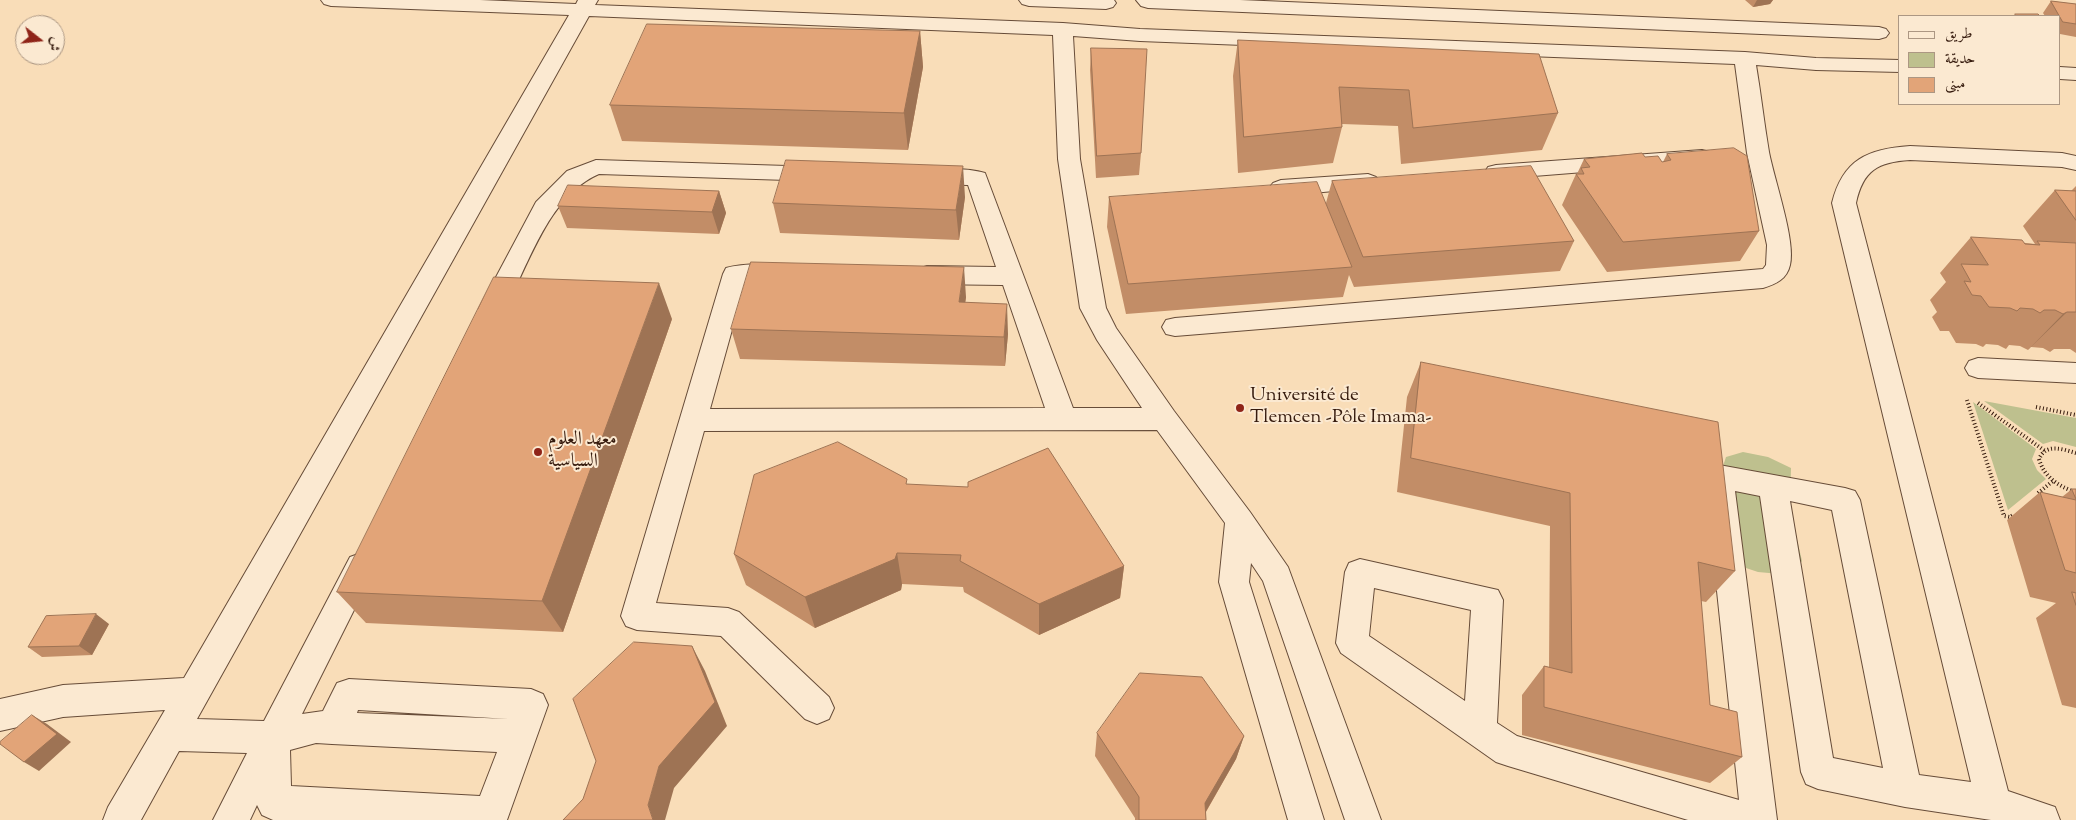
<!DOCTYPE html>
<html>
<head>
<meta charset="utf-8">
<style>
  body { margin:0 }
  #map { position:relative; width:2076px; height:820px; overflow:hidden; background:#f9ddb8; font-family:"Sorts Mill Goudy",Amiri,serif }
  canvas { display:block }
  .legend { position:absolute; left:1898px; top:15px; width:162px; height:90px; box-sizing:border-box; background:#fbe9d1; border:1px solid #ac9783; margin:0; padding:6px 9px; list-style:none; font-size:15px; color:#361b0e }
  .legend li { display:flex; align-items:center; gap:10px; height:25px }
  .legend b { width:25px; border:1px solid #ac9783 }
  .north { position:absolute; left:15px; top:15px; width:50px; height:50px; box-sizing:border-box; background:#fbe9d1; border:1px solid #ac9783; border-radius:50%; rotate:106deg; font-size:14px; font-weight:700; line-height:20px; text-align:center; color:#361b0e }
  .north::after { content:''; display:block; margin:auto; width:18px; height:22px; background:#8f2418; clip-path:polygon(50% 0,100% 100%,50% 72%,0 100%) }
</style>
</head>
<body>
<div id="map">
<canvas width="2076" height="820"></canvas>
<ul class="legend">
<li><b style="height:6px;background:#fbe9d1"></b>طريق</li>
<li><b style="height:14px;background:#bec08e"></b>حديقة</li>
<li><b style="height:14px;background:#e2a478"></b>مبنى</li>
</ul>
<div class="north">ش</div>
</div>
<script>
const g = document.querySelector('canvas').getContext('2d');
g.lineJoin = 'round';
function fill(path, color) {
  g.fillStyle = color;
  g.fill(path, 'evenodd');
}
function stroke(path, color, width, dash) {
  g.strokeStyle = color;
  g.lineWidth = width;
  g.lineCap = dash ? 'butt' : 'round';
  g.setLineDash(dash || []);
  g.stroke(path);
}
function label(font, color, halo, rows, align = 'center') {
  g.font = font + ' "Sorts Mill Goudy",Amiri,serif';
  g.lineWidth = 4;
  g.setLineDash([]);
  g.textBaseline = 'middle';
  g.strokeStyle = halo;
  g.fillStyle = color;
  for (const [text, x, y, turn = 0] of rows) {
    g.save();
    g.translate(x, y);
    g.rotate((+turn || 0) * Math.PI / 180);
    g.textAlign = isNaN(turn) ? turn : align;
    if (halo) g.strokeText(text, 0, 0);
    g.fillText(text, 0, 0);
    g.restore();
  }
}
const green = new Path2D(`
  M1984 401 2076 418V447L2053 441 2043 444Z
  M1973 402 2036 449 2032 459 2037 470 2046 479 2008 510Z
  M1743 452 1768 457 1791 468 1790 509 1802 561 1796 569 1780 574 1758 572 1746 568 1733 551 1721 472 1726 457Z`);
const path = new Path2D(`
  M1967 400 2004 516 2010 517 2013 515
  M1978 403 2045 451
  M2036 407 2076 415
  M2076 453C2062 449 2046 443 2039 459 2044 477 2059 487 2076 492
  M2038 493 2053 481`);
const street = new Path2D(`
  M321 0H480L576 4 578 0H598L595 5 1063 23 1140 29 1745 52 1816 58 1900 60V72L1816 70 1756 65C1761 94 1764 123 1769 152 1774 179 1796 241 1790 265 1787 279 1776 284 1763 288L1175 336 1166 334 1162 327 1166 320 1175 318 1763 269 1766 265 1767 245 1747 153 1735 64 1140 41 1073 36 1080 159 1106 308 1116 328 1174 411 1250 512 1288 567 1381 820H1345L1263 581 1251 563 1249 582 1324 820H1288L1219 582 1225 523 1157 430 704 431 656 603 728 608 739 612 829 697 834 708 829 719 817 724 805 719 721 636 637 630 626 626 621 616 723 274 726 268C743 263 776 263 793 268L796 274 793 280 784 283H745L710 409 1045 408 1003 285 927 284 918 281 915 275 918 269 927 266 996 267 968 185 927 184 919 182 916 177 919 172C936 167 968 168 985 173L1073 408H1142L1097 340 1080 308 1058 159 1053 35 589 16 197 719 264 721 350 557 361 553 372 557 376 566 302 714 323 711 337 683 349 679 531 689 543 694 548 705 507 820H273L262 815 257 805 250 820H213L247 753 179 751 141 820H103L108 807 165 710 63 717 0 731V699L63 685 184 678 569 15 331 6 324 4ZM358 710 509 719 357 713ZM316 743 332 744 497 752 480 796 291 786 290 750Z
  M1019 0H1114L1116 3 1113 7 1106 9 1029 6 1022 4Z
  M1136 0H1240L1879 27 1886 29 1889 33 1886 37 1879 39 1148 8 1141 6Z
  M2060 67 2076 68V80L2060 79Z
  M1910 146 2062 153 2076 156V170L2062 167 1910 160C1878 162 1863 170 1856 203L2008 791 2055 807 2060 820H1991L1905 807 1818 789 1806 784 1801 772 1760 496 1735 491 1777 820H1688L1508 766 1496 762 1341 653 1336 643 1345 572 1349 563 1360 559 1498 590 1503 600 1497 723 1517 736 1739 800 1705 477 1709 469 1719 465 1845 488 1855 491 1860 500 1919 775 1971 782 1832 203C1843 159 1868 149 1910 146ZM1790 501 1832 510 1883 768 1833 758ZM1374 588 1471 610 1465 701 1369 636Z
  M1702 150 1710 152 1713 157 1710 162 1496 179 1488 177 1485 172 1488 167 1496 165Z
  M596 160 819 167 827 169 830 174 827 179 819 181 599 174C546 197 528 269 501 316L492 318 483 316 479 309 536 202 567 171Z
  M1368 174 1376 177 1380 182 1376 187 1281 196 1273 193 1269 188 1273 183 1281 180Z
  M1978 358 2076 363V383L1978 378 1969 375 1965 368 1969 361Z`);
const wall = new Path2D(`
  M1745 0H1773L1770 4 1753 7Z
  M2051 1 2076 4V37L2060 34V16H2045L2043 13Z
  M920 31 923 67 908 150 622 141 610 105Z
  M1238 40 1558 113 1542 150 1401 164 1398 126 1342 124V127L1333 163 1238 173 1233 76Z
  M1091 48 1141 153 1139 175 1096 178 1090 70Z
  M1667 154 1759 231 1740 261 1607 272 1562 205 1576 174H1577L1584 159 1645 157 1662 162H1663Z
  M1332 181 1574 241 1560 271 1354 287 1349 275 1343 297 1126 314 1107 227 1109 197 1326 203Z
  M2076 186V353L2070 349H2054L2050 352 2043 348 2031 347 2028 350 2020 346 2009 345 2006 349 1998 345 1986 344 1983 347 1976 344 1956 343 1949 331H1940L1932 317 1937 312 1930 300 1946 282 1940 273 1971 237 2035 244 2023 226 2055 190 2071 191Z
  M719 191 726 213 719 234 567 228 558 206Z
  M965 197 959 240 780 233 773 203Z
  M966 297 965 303 1008 334 1005 366 740 359 731 329Z
  M672 319 563 632 366 623 337 592Z
  M1421 362 1735 571 1706 602 1701 601 1710 705 1742 757 1710 783 1522 735V695L1544 666 1549 667 1550 526 1397 492 1407 397Z
  M907 484 1124 566 1120 598 1039 635 964 592 963 587 902 584 901 590 815 628 746 585 734 554Z
  M2072 489H2076V708L2062 705 2036 618 2056 603 2030 597 2007 520 2040 492 2062 497Z
  M109 624 92 655 42 657 28 647Z
  M1097 733 1244 736 1236 759 1206 812V820H1135V818L1095 756Z`);
const shadedWall = new Path2D(`
  M1757 0H1773L1770 4 1753 7Z
  M920 31 923 67 908 150 904 113Z
  M963 166 965 197 959 240 956 210Z
  M719 191 726 213 719 234 712 212Z
  M964 267 966 297 961 332 959 302Z
  M659 283 672 319 563 632 542 601Z
  M1007 304 1008 334 1005 366 1004 337Z
  M2067 312 2031 347 2028 350 2063 314Z
  M897 553 902 584 901 590 815 628 805 597Z
  M1124 566 1120 598 1039 635V604Z
  M96 614 109 624 92 655 79 646Z
  M692 646 705 671 727 726 674 788 665 820H653L648 805Z
  M32 715 47 724 71 742 39 771 24 762Z
  M1244 736 1236 759 1201 820 1205 803Z`);
const building = new Path2D(`
  M2051 1 2076 4V24L2063 22Z
  M2015 14H2038L2040 16H2017Z
  M647 24 920 31 904 113 610 105Z
  M1238 40 1539 54 1558 113 1413 128 1409 90 1339 87 1342 127 1244 137Z
  M1091 48 1147 49 1141 153 1097 156Z
  M1734 148 1747 156 1759 231 1623 242 1576 174H1584L1581 168 1590 167 1584 159 1642 153 1645 157 1658 156 1662 162 1671 160 1667 154Z
  M786 160 963 166 956 210 773 203Z
  M1531 166 1574 241 1363 257 1332 181Z
  M1317 182 1352 267 1128 284 1109 197Z
  M568 185 719 191 712 212 558 206Z
  M2055 190 2076 191V220Z
  M1971 237 2022 240 2025 244 2040 245 2037 241 2076 243V312H2067L2063 314 2055 310H2044L2040 313 2033 309 2020 308 2017 311 2010 308 1989 307 1981 296 1972 295 1964 281 1971 282 1961 264 1988 265Z
  M751 262 964 267 959 302 1007 304 1004 337 731 329Z
  M494 277 659 283 542 601 337 592Z
  M1421 362 1718 422 1735 571 1698 562 1710 705 1737 712 1742 757 1544 707V666L1572 673 1570 493 1411 458Z
  M838 442 907 479 906 484 968 487V482L1048 448 1124 566 1039 604 960 561 961 555 897 553 895 559 805 597 734 554 754 475Z
  M2072 489H2076V573L2065 570 2040 492 2076 500Z
  M2072 592 2076 593V605Z
  M96 614 79 646 28 647 46 616Z
  M634 642 692 646 715 702 659 766 648 805 653 820H563L583 799 596 761 573 699Z
  M1140 673 1202 677 1244 736 1205 803 1206 820H1139V797L1097 733Z
  M32 715 57 734 24 762 0 744V742Z`);
const markers = [
  [1240,408,5,"#8f2418"],
  [538,452,5,"#8f2418"]
];
const poiNames = [
  ["Université de",1250,397],
  ["Tlemcen -Pôle Imama-",1250,419],
  ["معهد العلوم",548,441],
  ["السياسية",548,463]
];
fill(green, '#bec08e');
stroke(street, '#674c38', 2);
stroke(path, '#361b0e', 4, [1, 2.5]);
fill(street, '#fbe9d1');
fill(wall, '#c28d67');
fill(shadedWall, '#9e7354');
fill(building, '#e2a478');
stroke(building, '#9e7354', 1);
for (const [x, y, r, color] of markers) {
  const dot = new Path2D();
  dot.arc(x, y, r, 0, 2 * Math.PI);
  g.fillStyle = color;
  g.fill(dot);
  stroke(dot, '#fbe9d1', 2);
}
label('19px', '#361b0e', '#fbe9d1', poiNames, 'left');
</script>
</body>
</html>
